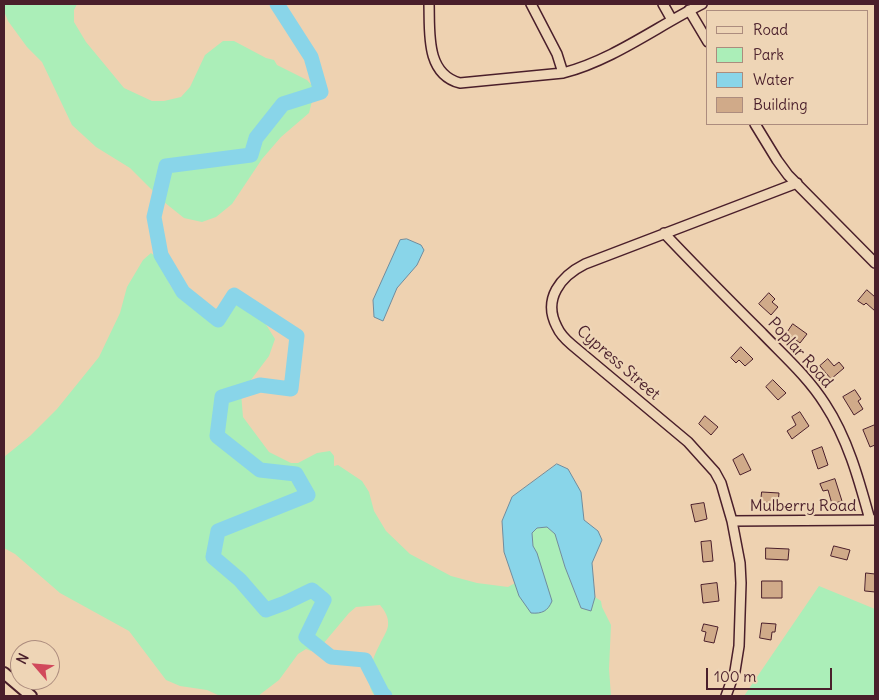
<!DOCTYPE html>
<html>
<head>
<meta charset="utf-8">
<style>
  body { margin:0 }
  #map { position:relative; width:879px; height:700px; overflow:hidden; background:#eed2b1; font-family:Delius,sans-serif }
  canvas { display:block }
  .frame { position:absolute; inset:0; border:5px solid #4a1f2b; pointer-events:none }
  .legend { position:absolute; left:706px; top:10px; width:162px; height:115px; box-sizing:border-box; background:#eed5b6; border:1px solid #ac8c7e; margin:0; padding:6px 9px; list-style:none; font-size:15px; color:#4a1f2b }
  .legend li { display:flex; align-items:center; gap:10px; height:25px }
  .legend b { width:25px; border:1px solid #ac8c7e }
  .north { position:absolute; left:10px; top:640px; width:50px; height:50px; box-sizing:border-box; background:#eed5b6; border:1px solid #ac8c7e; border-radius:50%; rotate:297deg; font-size:14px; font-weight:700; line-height:20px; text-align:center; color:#4a1f2b }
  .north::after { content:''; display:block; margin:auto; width:18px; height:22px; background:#d1495b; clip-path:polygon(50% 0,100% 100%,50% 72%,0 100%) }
  .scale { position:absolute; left:706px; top:668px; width:126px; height:22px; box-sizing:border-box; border:2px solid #4a1f2b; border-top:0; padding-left:6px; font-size:15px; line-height:18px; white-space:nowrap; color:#4a1f2b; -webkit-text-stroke:4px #eed5b6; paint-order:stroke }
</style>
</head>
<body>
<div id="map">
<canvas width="879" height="700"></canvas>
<div class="frame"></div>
<ul class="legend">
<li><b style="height:6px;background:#eed5b6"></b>Road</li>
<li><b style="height:14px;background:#abeeb8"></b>Park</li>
<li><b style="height:14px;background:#89d5e9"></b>Water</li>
<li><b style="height:14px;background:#d0aa89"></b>Building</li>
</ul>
<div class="north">N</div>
<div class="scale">100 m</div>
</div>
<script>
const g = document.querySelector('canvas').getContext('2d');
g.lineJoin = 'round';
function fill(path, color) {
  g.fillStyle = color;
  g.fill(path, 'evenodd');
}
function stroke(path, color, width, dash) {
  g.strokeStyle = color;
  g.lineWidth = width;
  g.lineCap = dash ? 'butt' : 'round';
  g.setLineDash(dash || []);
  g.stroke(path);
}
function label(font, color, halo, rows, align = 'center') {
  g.font = font + ' Delius,sans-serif';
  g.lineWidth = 4.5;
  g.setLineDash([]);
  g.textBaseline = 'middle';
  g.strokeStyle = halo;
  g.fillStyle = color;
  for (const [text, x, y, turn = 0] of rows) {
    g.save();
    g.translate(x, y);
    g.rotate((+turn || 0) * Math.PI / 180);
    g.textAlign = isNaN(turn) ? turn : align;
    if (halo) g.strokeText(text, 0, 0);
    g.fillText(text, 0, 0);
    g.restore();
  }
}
const green = new Path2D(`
  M4 4H77L74 10V22L86 42 124 88 152 101H164L181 97 190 87 205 55 223 41H234L266 58 274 60 277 65 307 80 315 89 309 113 281 137 262 159 232 204 216 217 202 222 184 218 164 202 130 168 96 147 72 125 42 62 27 47 8 21 4 11Z
  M151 253 159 259 170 285 178 296 203 310H213L241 297 252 302 275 339 269 356 241 393 243 417 269 452 291 463H298L317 453 330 451 334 456V466L338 465 362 481 369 492 374 511 386 531 410 554 451 576 477 583 508 587 515 583 519 596 537 553 533 546 532 533 537 528 547 527 555 534 565 567 581 608 591 611 595 597 601 601 602 607 611 625 609 669 611 696H375C363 682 372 659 380 644 382 639 387 632 388 626 389 617 385 611 380 605L356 607 349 613 323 644 311 651 306 649 298 654 279 680 258 696H220L207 690 180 686 166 680 129 631 60 593 15 554 4 548V457L30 436 57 409 99 357 120 313 127 287 143 260Z
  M819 586 875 609V696H744Z`);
const water = new Path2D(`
  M407 239 421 245 424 250 417 265 397 288 383 321 374 317 373 300 400 240Z
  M557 464 568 469 581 492 584 520 598 531 602 540 592 563 595 597 591 611 581 608 565 567 555 534 547 527 537 528 532 533 533 546 537 553 552 601C548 611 542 614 531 613L519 596 504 552 502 521 512 497Z`);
const river = new Path2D(`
  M277 4 311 57 321 92 283 104 256 138 251 155 166 166 154 217 161 255 183 292 218 320 234 295 297 336 291 389 260 385 222 397 217 436 260 470 296 474 308 495 218 531 213 557 240 580 266 610 285 603 312 590 324 600 306 637 331 657 365 660 382 693 385 696`);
const building = new Path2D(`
  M867 290 875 297V311L866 303 864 305 858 301Z
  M769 293 775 299 772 302 778 307 771 315 759 304Z
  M793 324 807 334 800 343 787 333Z
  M741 347 753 359 745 366 739 360 736 363 731 358Z
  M828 359 834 366 839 362 844 368 831 379 820 366Z
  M773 380 786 393 778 400 766 387Z
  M855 390 861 399 858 401 863 409 854 415 843 397Z
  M800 412 809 426 792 439 787 431 796 425 792 417Z
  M705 416 718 427 711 435 699 424Z
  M875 425V445L870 447 863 430Z
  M822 447 828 465 818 469 812 451Z
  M743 454 751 470 740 475 733 460Z
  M835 479 842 501 832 504 828 490 823 491 820 484Z
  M762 492 779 493 778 503 761 502Z
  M704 503 707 519 695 522 691 505Z
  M711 541 713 561 703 562 701 542Z
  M834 546 850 550 847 560 831 556Z
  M766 548 789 549 788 560 766 559Z
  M866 573 875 574V592L865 591Z
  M762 581H782V598H762Z
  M717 583 719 601 703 603 701 585Z
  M762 623 776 624 775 632H772L771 640 760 638Z
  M704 624 718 627 714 643 704 641 706 632 702 631Z`);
const minor = new Path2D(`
  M429 4C430 31 425 74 460 83L563 73C613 60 656 27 702 4
  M531 4 557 54 563 73
  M663 4 672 20
  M689 10 708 42
  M755 124 777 160 788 175 875 263
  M664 233C696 267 729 300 762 333 784 356 808 377 825 404 848 439 859 480 870 520
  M732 521 875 520
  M726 696 735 671 739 646 741 583 740 563 732 521 721 483 715 472 688 442 572 345C566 340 560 334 557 327 542 299 561 276 585 264L797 183`);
const tertiary = new Path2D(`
  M4 673 31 696`);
const streetNames = [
  ["Poplar Road",800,353,48],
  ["Cypress Street",618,363,41],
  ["Mulberry Road",803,506]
];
fill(green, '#abeeb8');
fill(water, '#89d5e9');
stroke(water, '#708c9d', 1);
stroke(river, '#89d5e9', 15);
fill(building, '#d0aa89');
stroke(building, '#4a1f2b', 1);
stroke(minor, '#4a1f2b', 12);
stroke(tertiary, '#4a1f2b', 14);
stroke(minor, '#eed5b6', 9);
stroke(tertiary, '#eed5b6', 10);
label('16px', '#4a1f2b', '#eed5b6', streetNames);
</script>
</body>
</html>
